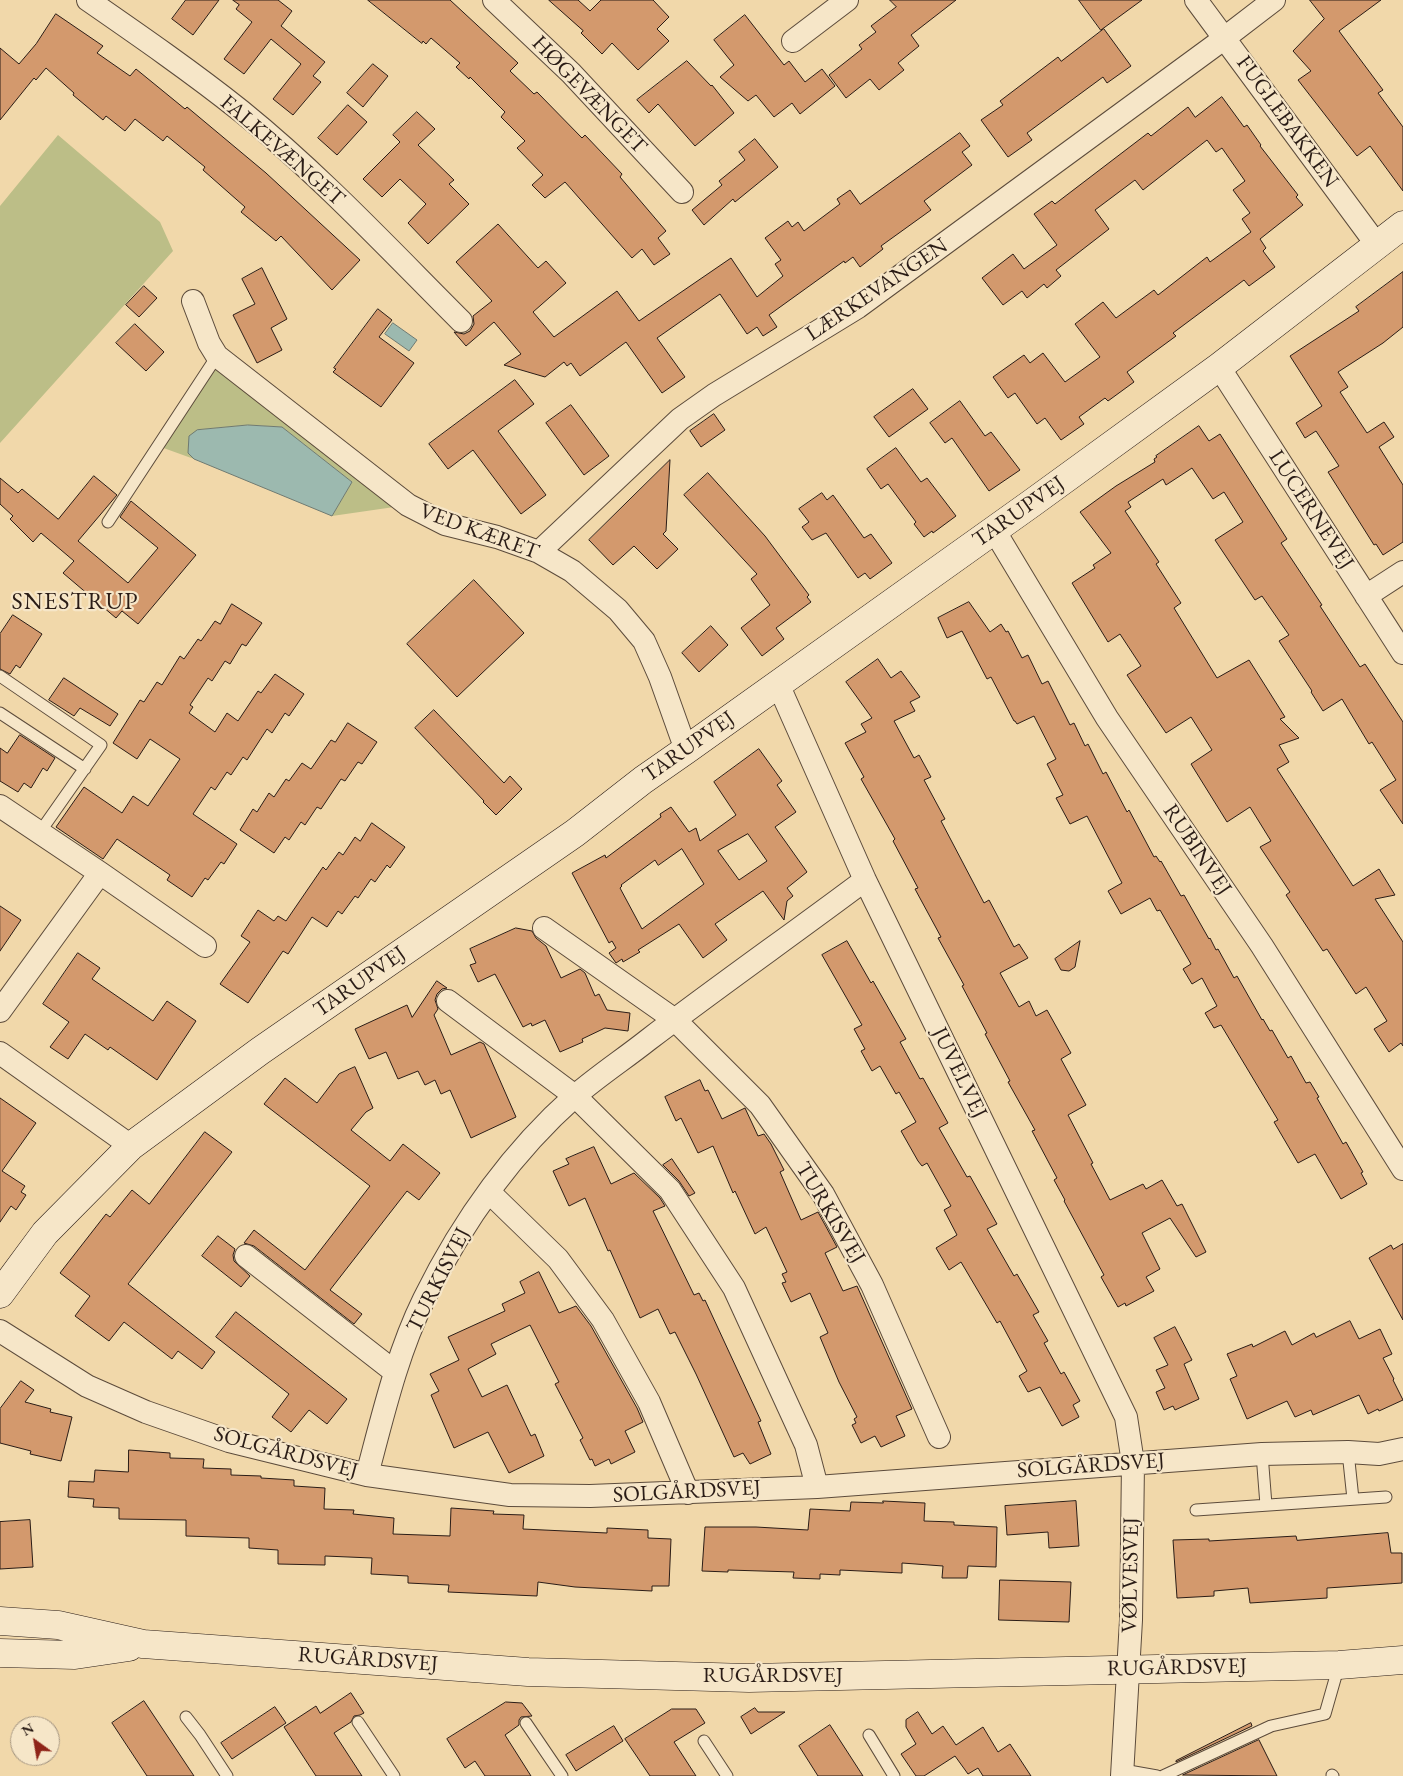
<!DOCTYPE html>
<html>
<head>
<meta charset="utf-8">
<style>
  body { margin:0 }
  #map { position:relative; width:1403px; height:1776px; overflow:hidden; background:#f1d8aa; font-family:"EB Garamond",serif }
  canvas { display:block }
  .north { position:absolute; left:10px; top:1716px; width:50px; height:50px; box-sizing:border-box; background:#f6e6c8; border:1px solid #a49581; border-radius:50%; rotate:328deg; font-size:14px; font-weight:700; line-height:20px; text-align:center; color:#2a1c16 }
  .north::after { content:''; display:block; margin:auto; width:18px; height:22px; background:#8f2418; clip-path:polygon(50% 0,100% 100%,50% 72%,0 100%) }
</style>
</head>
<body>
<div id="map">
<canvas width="1403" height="1776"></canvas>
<div class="north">N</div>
</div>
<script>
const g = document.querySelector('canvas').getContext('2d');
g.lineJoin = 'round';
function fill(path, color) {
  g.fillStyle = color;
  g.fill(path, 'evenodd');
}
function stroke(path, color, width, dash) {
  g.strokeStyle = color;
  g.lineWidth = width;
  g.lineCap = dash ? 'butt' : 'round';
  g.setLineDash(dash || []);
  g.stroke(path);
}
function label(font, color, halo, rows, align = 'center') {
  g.font = font + ' "EB Garamond",serif';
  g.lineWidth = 4.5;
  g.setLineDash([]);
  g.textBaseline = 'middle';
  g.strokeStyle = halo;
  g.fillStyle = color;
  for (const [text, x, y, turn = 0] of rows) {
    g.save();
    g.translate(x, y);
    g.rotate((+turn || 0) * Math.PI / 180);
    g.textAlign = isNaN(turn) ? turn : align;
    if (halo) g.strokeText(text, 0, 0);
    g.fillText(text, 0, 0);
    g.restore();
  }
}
const green = new Path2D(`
  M58 135 160 222 173 251 0 443V206Z
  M217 356 408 505 332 516 352 482 282 427 248 425 197 430 188 453 194 459 158 446Z`);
const water = new Path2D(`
  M393 323 417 340 409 351 385 334Z
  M248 425 282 427 352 482 332 516 194 459 188 453 189 436 197 430Z`);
const building = new Path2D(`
  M186 0H219L193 35 172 19Z
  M233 0H278L292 11 281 26 325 62 313 76 321 82 293 115 273 99 301 64 271 39 244 74 224 59 252 22 236 9 239 5Z
  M368 0H450L518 63 510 71 534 94 537 92 582 138 585 135 622 174 620 177 666 231 658 238 670 254 654 265 642 249 632 258 565 182 545 198 532 185 543 175 517 148 525 141 501 117 505 112 470 77 469 79 456 67 460 63 431 38 426 44 423 41 422 43Z
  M549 0H578L590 11 601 0H653L669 17 657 29 669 41 638 70 612 43 602 54 581 33 583 31Z
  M890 0H956L911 35 919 46 898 63 904 70 879 90 870 79 846 98 829 75 862 49 859 45 876 32 871 26 896 7Z
  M1079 0H1142L1101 30Z
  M1310 0H1381L1339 31 1383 90 1378 93 1403 127V191L1370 146 1357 156 1298 80 1311 71 1293 51 1324 19Z
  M56 14 103 46 97 53 130 76 136 69 185 109 187 107 266 173 360 260 332 290 281 236 276 241 241 212 245 207 203 170 205 167 167 136 163 141 135 119 125 131 106 116 103 120 73 95 74 93 46 68 36 80 34 78 0 120V48L19 64 36 44Z
  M745 15 784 65 789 61 805 82 822 69 835 86 800 114 792 103 774 117 756 95 748 101 720 77 734 65 714 40Z
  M1104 29 1131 66 1107 83 1103 77 1027 133 1032 140 1008 157 981 120 1003 105 1000 101 1058 57 1061 61Z
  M687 61 711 86 712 85 734 113 695 146 658 104 649 113 637 100Z
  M373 64 388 76 363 107 347 93Z
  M1222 97 1244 127 1247 125 1261 145 1260 146 1298 195 1296 197 1303 205 1260 239 1266 248 1263 251 1275 267 1249 286 1244 280 1173 333 1176 336 1127 372 1134 382 1108 401 1105 398 1079 417 1084 424 1061 440 1045 418 1037 424 1015 393 1008 398 993 377 1024 355 1030 363 1043 353 1065 382 1100 357 1075 324 1103 302 1116 318 1154 290 1158 295 1207 257 1210 262 1251 232 1242 219 1250 213 1233 190 1245 181 1222 148 1216 152 1207 140 1143 190 1135 180 1095 210 1109 229 1056 270 1061 276 1047 288 1044 284 1027 298 1022 291 1003 305 982 278 1013 254 1024 269 1057 245 1034 214 1052 201 1055 204 1148 133 1151 136 1188 107 1195 117Z
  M348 105 367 122 337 155 318 138Z
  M417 112 435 129 418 145 454 180 449 184 469 204 428 244 408 223 426 204 400 179 382 197 363 179 400 142 393 135Z
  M960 133 970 146 962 152 972 165 924 201 931 210 881 246 883 249 860 267 853 257 845 263 844 261 769 315 777 327 763 336 757 327 747 334 720 294 657 338 685 377 662 393 626 342 580 376 571 363 567 366 564 362 545 377 504 365 521 354 494 322 466 346 454 332 464 334 470 331 474 324 473 316 492 301 456 262 498 224 538 268 546 261 566 283 533 312 554 337 617 291 639 321 731 258 757 297 783 276 775 264 781 260 765 238 788 221 792 227 798 222 804 231 840 204 837 199 850 190 860 204Z
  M755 139 778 167 735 202 733 199 704 225 692 210 722 185 719 181 745 160 739 152Z
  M262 268 287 319 271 328 282 350 257 363 233 315 255 304 242 279Z
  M1403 272V327L1383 343 1338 372 1348 387 1340 392 1367 433 1384 422 1394 437 1379 447 1403 485V542L1383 555 1376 544 1374 545 1328 472 1339 466 1316 431 1305 438 1296 423 1322 406 1290 356 1359 311 1356 307Z
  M144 286 157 298 139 317 126 305Z
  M378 309 392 320 379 337 414 363 381 407 333 372 336 369 334 368Z
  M135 324 164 352 146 371 116 343Z
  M515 380 534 404 498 431 546 495 521 514 473 450 448 469 429 444Z
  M913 389 928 409 889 437 874 417Z
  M960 401 985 436 991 432 1020 470 989 491 952 438 945 443 930 423Z
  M571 405 609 456 584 475 546 423Z
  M714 414 725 430 701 447 690 431Z
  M1199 426 1209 441 1220 434 1287 539 1281 543 1322 605 1320 606 1360 667 1365 664 1403 722V824L1380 790 1396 780 1372 742 1369 744 1342 699 1323 711 1311 692 1312 691 1279 641 1289 635 1262 596 1255 600 1215 540 1243 522 1224 492 1213 499 1192 468 1166 485 1163 479 1128 502 1131 507 1125 511 1159 562 1156 564 1181 603 1174 608 1217 678 1249 660 1285 717 1280 719 1299 738 1279 745 1289 762 1277 769 1353 886 1379 869 1395 895 1375 899 1403 942V1046L1401 1043 1389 1052 1374 1029 1387 1021 1366 987 1356 994 1327 949 1323 951 1286 895 1290 892 1260 847 1271 841 1250 807 1227 822 1191 764 1212 750 1191 717 1166 733 1127 675 1141 666 1120 634 1108 642 1072 583 1095 568 1093 565 1111 553 1080 512 1116 486 1155 462 1154 459 1157 457 1156 456Z
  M896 448 921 482 927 478 956 516 933 533 932 531 924 537 914 524 916 522 888 484 881 489 867 469Z
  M670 460 666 531 663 534 678 549 657 569 634 546 613 565 589 540Z
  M708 473 765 536 809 595 807 597 811 602 776 628 784 639 762 656 741 628 770 605 751 579 757 574 684 495Z
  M94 476 117 495 78 541 128 583 158 548 120 517 131 501 196 555 138 624 122 611 116 618 63 573 74 561 41 533 33 542 10 519 13 516 0 504V478L18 493 22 489 58 519Z
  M822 493 827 500 833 495 864 538 871 534 892 563 870 579 865 573 858 578 826 533 812 540 802 527 809 522 799 509Z
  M474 580 524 633 457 697 407 644Z
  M969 602 990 632 1001 624 1006 632 1008 631 1022 658 1028 655 1042 684 1048 681 1070 725 1074 723 1085 746 1088 744 1103 774 1106 772 1127 812 1129 810 1154 857 1156 856 1160 862 1161 861 1181 896 1184 895 1209 939 1210 938 1216 950 1218 949 1234 978 1237 976 1262 1020 1263 1019 1270 1031 1272 1030 1288 1058 1291 1056 1306 1083 1310 1082 1319 1097 1317 1098 1343 1144 1346 1142 1363 1172 1361 1173 1367 1184 1341 1199 1315 1154 1298 1163 1274 1122 1278 1120 1221 1025 1214 1028 1205 1013 1217 1006 1202 978 1192 984 1183 969 1191 964 1160 910 1157 911 1150 898 1121 914 1108 891 1122 883 1087 816 1070 824 1056 798 1063 795 1047 764 1056 759 1034 716 1017 724 1015 721H1014L991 677 987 679 962 631 947 638 938 618Z
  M232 604 262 623 246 646 242 644 230 664 225 661 212 681 208 678 190 705 193 707 189 713 215 732 227 713 238 721 258 691 261 693 275 674 304 694 289 716 285 713 272 733 267 729 247 760 243 757 231 775 227 772 215 790 211 787 193 814 237 844 224 864 221 862 208 880 205 878 192 897 167 880 170 875 117 839 103 859 56 827 84 787 122 813 133 796 148 806 180 759 150 739 137 759 113 743 140 700 144 702 157 682 162 685 180 656 184 659 198 639 201 641 215 621 220 624Z
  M13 615 42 634 20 668 16 665 10 674 0 669V634Z
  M711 626 728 645 699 672 682 653Z
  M878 659 891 678 901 671 920 697 910 702 915 711 894 721 914 758 919 755 931 777 924 780 945 819 941 821 984 903 989 900 1014 947 1019 944 1028 958 1000 973 1019 1007 1029 1001 1036 1016 1047 1010 1071 1053 1061 1059 1086 1105 1068 1115 1093 1163 1091 1164 1110 1200 1143 1184 1146 1189 1162 1180 1177 1206 1182 1204 1206 1252 1196 1257 1170 1218 1142 1233 1160 1269 1146 1277 1154 1291 1126 1306 1125 1303 1118 1307 1101 1277 1104 1275 1064 1201 1065 1200 1054 1180 1057 1178 1032 1131 1035 1130 1008 1082 1010 1081 985 1034 987 1033 962 986 964 985 938 938 941 937 915 889 918 888 893 841 895 839 861 779 864 777 845 743 866 732 861 724 872 718 846 682Z
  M64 678 118 714 110 726 80 708 74 716 49 700Z
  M434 710 504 783 510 776 522 789 496 815 483 802 484 801 415 728Z
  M348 723 377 742 362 764 358 762 345 781 341 779 321 809 317 807 305 825 301 822 289 840 285 837 274 853 240 830 253 809 257 812 269 793 274 797 286 779 289 781 302 763 311 769 331 740 335 742Z
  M20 735 55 758 47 771 43 768 31 788 24 783 18 792 0 781V748L7 753Z
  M759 749 782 781 777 785 796 812 775 827 807 872 787 888 793 896 787 901 784 920 763 891 715 924 727 940 703 958 679 924 638 950 640 952 623 962 622 959 616 963 609 953 616 948 612 941 609 943 572 873 605 855 606 858 661 817 660 814 671 807 689 832 696 828 700 841 736 815 714 782ZM748 834 767 861 739 880 718 851ZM682 849 704 884 642 929 620 888 622 886 621 885 655 860 658 865Z
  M372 823 405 847 390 868 387 865 375 882 371 879 358 898 355 896 342 914 338 911 327 927 312 917 288 954 283 951 248 1003 220 984 250 942 241 936 258 910 274 921 278 916 286 921 323 867 326 870 339 852 343 855 355 837 360 841Z
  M0 906 21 920 0 951Z
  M516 928 532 931 536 938 546 946 561 978 580 969 585 973 595 996 599 994 607 1010 630 1013 628 1031 605 1028 582 1039 583 1042 560 1052 545 1020 532 1026 531 1023 523 1027 495 974 478 982 470 965 476 963 470 949Z
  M847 941 871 983 873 981 906 1039 900 1042 920 1079 923 1078 948 1123 939 1128 967 1177 970 1176 997 1224 987 1229 1014 1276 1017 1274 1039 1312 1033 1315 1048 1341 1044 1343 1061 1374 1064 1372 1080 1401 1073 1405 1079 1417 1062 1426 1040 1387 1028 1392 1019 1376 1027 1371 1000 1321 997 1323 961 1262 949 1270 936 1248 957 1235 944 1210 951 1206 927 1163 922 1166 918 1161 901 1131 916 1122 899 1092 896 1094 880 1066 872 1071 861 1051 865 1049 854 1029 862 1025 822 955Z
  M1080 941 1075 967 1069 971 1061 970 1055 959Z
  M78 953 100 968 92 979 153 1021 167 1001 196 1021 157 1080 110 1047 108 1050 85 1034 68 1059 50 1047 69 1022 43 1004Z
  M437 981 447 988 442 989 437 994 435 1000 438 1009 434 1015 451 1055 480 1042 484 1044 516 1117 471 1138 450 1090 441 1094 435 1080 425 1085 418 1071 398 1079 386 1052 369 1059 355 1029 407 1005 412 1017Z
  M355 1067 373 1108 366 1112 351 1130 390 1161 403 1144 440 1173 419 1200 407 1191 330 1290 362 1314 354 1324 254 1246 244 1243 254 1230 305 1270 370 1186 264 1104 285 1078 317 1103 339 1074Z
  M700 1080 705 1091 708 1090 722 1119 745 1108 758 1136 764 1134 771 1144 784 1170 780 1172 801 1220 818 1212 837 1247 825 1253 843 1291 857 1286 912 1409 896 1416 905 1436 881 1447 875 1436 861 1443 852 1425 856 1423 854 1419 857 1417 839 1382 820 1337 828 1333 810 1293 791 1302 782 1283 786 1282 782 1274 787 1272 766 1227 755 1234 735 1191 733 1193 713 1146 698 1153 681 1118 676 1121 665 1097Z
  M0 1098 36 1123 2 1171 25 1186 21 1192 26 1195 16 1210 11 1206 0 1222Z
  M205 1132 232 1152 128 1284 215 1352 202 1369 178 1351 172 1359 124 1322 109 1341 75 1316 90 1296 60 1273 106 1214 110 1217 132 1190 149 1204Z
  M594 1147 611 1184 634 1173 660 1198 665 1206 653 1211 694 1295 699 1293 703 1301 705 1300 761 1421 758 1422 771 1454 750 1464 743 1453 734 1457 696 1374 675 1332 670 1334 658 1309 640 1318 610 1250 608 1251 585 1198 569 1206 553 1171 569 1164 566 1159Z
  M672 1159 695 1193 689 1196 679 1181 663 1165Z
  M218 1236 235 1249 233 1255 234 1261 250 1276 241 1287 202 1256Z
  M1403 1244V1320L1369 1258 1391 1245 1393 1249Z
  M539 1272 559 1313 576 1306 591 1326 637 1408 643 1422 625 1431 635 1452 611 1464 609 1459 595 1466 592 1459 590 1460 580 1440 583 1438 555 1384 559 1382 530 1325 491 1344 496 1354 468 1369 482 1397 507 1385 531 1436 535 1434 544 1456 509 1473 488 1432 454 1448 431 1395 439 1391 430 1374 459 1360 448 1337 505 1311 502 1304 525 1293 520 1282Z
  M236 1312 347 1399 327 1424 309 1410 291 1432 272 1417 289 1394 216 1337Z
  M1350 1321 1359 1339 1380 1329 1392 1354 1383 1358 1394 1379 1393 1380 1403 1400 1379 1411 1378 1409 1368 1414 1359 1395 1313 1415 1311 1410 1295 1417 1287 1401 1247 1419 1230 1379 1237 1376 1227 1354 1252 1344 1253 1347 1285 1331 1292 1345 1314 1333 1316 1337Z
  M1175 1327 1192 1360 1184 1364 1199 1399 1175 1410 1173 1406 1164 1410 1156 1392 1165 1388 1156 1370 1168 1365 1154 1338Z
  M21 1381 34 1390 25 1402 51 1409 50 1412 72 1417 61 1461 30 1454 31 1451 0 1443V1409Z
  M129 1450 170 1453V1458L204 1459 203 1468 231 1469V1475L261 1476V1478L294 1480V1486L325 1488 324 1509 354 1510 353 1514 394 1518 393 1534 450 1536 451 1508 494 1511 493 1514 524 1515 523 1529 607 1533V1528L648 1530V1538L671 1539 669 1586H652V1591L575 1587 538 1582 537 1596 448 1592 449 1585 408 1583V1576L371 1574 372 1558 325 1556V1565L278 1564V1550L249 1548V1538L186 1536V1520L119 1519V1508L93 1507 94 1499 68 1497 69 1481 94 1482 95 1470 128 1472Z
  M883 1501 925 1503 924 1521 954 1522V1525L997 1527 996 1567 968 1566 967 1578H942L943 1566 902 1563V1573L840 1570V1575L820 1574V1579L793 1578 794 1572 728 1570V1572L702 1571 705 1527H756L808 1530 810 1509 850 1511 851 1502 883 1503Z
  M1076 1501 1079 1546 1049 1548 1048 1532 1007 1535 1005 1506Z
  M30 1520 33 1567 0 1569V1522Z
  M1388 1533 1391 1553H1402V1583L1327 1588V1598L1250 1603 1248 1588 1214 1591V1596L1177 1598 1173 1540 1209 1539V1541L1296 1536 1297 1540Z
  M1000 1580 1071 1582 1069 1622 999 1620Z
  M351 1693 364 1713 360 1715 354 1716 351 1722 334 1733 362 1776H316L284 1727 316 1706 320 1713Z
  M144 1701 194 1776H147L112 1723Z
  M506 1702 522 1703 532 1716 521 1717 519 1720V1725L505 1735 531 1776H485L475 1761 465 1768 447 1739Z
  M275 1707 286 1723 232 1759 221 1743Z
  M755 1708 758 1712H785L751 1734 741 1717Z
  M672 1709H696L705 1723 674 1742 696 1776H650L625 1739Z
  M918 1712 932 1734 943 1726 956 1745 983 1727 998 1752 1010 1744 1031 1776H983L978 1768 968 1774 955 1756 924 1776H916L901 1754 916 1744 906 1727V1720Z
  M1251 1723 1252 1726 1176 1762V1761Z
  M830 1725 863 1776H818L799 1746Z
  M614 1726 623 1741 576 1771 566 1755Z
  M1259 1740 1277 1776 1183 1775Z`);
const lane = new Path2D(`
  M108 522 217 356
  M0 676 101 745 40 832
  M0 713 85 769
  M1348 1452 1353 1499
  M1262 1454 1266 1505
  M1196 1510 1386 1497
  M186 1717 200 1735 227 1776
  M358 1722 394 1776
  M526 1723 562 1776
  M869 1735 894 1776
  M704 1741 727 1776
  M1123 1770 1157 1776
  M1332 1775 1333 1776
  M1163 1776 1271 1726 1325 1714 1339 1665`);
const street = new Path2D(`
  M88 0C140 36 192 72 241 111 320 175 389 249 461 321
  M494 0 571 73 682 192
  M1196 0 1377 245
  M793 41 847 0
  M193 301 209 343 217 356 408 505 445 524 497 537 539 552 572 571 618 610 644 641 660 677 686 750
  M1219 367 1403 653
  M994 530 1107 718 1262 946 1403 1169
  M539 552 680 419 714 395 858 307 1214 46 1274 0
  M1366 596 1403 572
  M778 684 865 880 1126 1417 1133 1463 1131 1620 1122 1776
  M0 806 100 873 205 946
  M544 928 675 1020 760 1105 823 1194 872 1285 939 1437
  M448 1001 575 1096 670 1190 734 1288 806 1445 817 1487
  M0 1011 100 873
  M0 1053 131 1146
  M489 1192 558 1259 603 1320 649 1402 688 1493
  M246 1256 395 1372
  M0 1331 87 1386 146 1412 229 1441 367 1475 510 1495 590 1496 817 1487 1262 1454 1348 1452 1379 1454 1403 1449
  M367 1475C383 1415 397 1354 424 1299 461 1224 512 1152 575 1096 598 1076 624 1059 648 1040 720 985 793 934 865 880`);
const secondary = new Path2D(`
  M0 1294 45 1233 131 1146 260 1051 575 833 643 780 686 750 1032 503 1219 367 1403 225
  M0 1621 58 1625 143 1644 528 1672 749 1678 1339 1665 1403 1660
  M0 1653 75 1655 129 1647`);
const streetNames = [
  ["HØGEVÆNGET",589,95,46],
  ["FUGLEBAKKEN",1287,122,54],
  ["FALKEVÆNGET",282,151,41],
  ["LÆRKEVANGEN",877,290,-34],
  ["LUCERNEVEJ",1311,510,57],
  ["TARUPVEJ",1019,512,-35],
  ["VED KÆRET",479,532,20],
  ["TARUPVEJ",689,747,-35],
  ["RUBINVEJ",1197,850,56],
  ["TARUPVEJ",360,982,-35],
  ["JUVELVEJ",959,1073,64],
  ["TURKISVEJ",830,1213,59],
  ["TURKISVEJ",439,1280,-63],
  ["SOLGÅRDSVEJ",286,1453,15],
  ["SOLGÅRDSVEJ",1091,1466,-4],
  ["SOLGÅRDSVEJ",687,1492,-3],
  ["VØLVESVEJ",1131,1575,-89],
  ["RUGÅRDSVEJ",368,1660,4],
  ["RUGÅRDSVEJ",1177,1668,-1],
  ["RUGÅRDSVEJ",773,1676]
];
const neighbourhoodNames = [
  ["SNESTRUP",75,602]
];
fill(green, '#bcbe87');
fill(water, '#9cb9af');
stroke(water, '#6e7a72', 1);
fill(building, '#d3996d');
stroke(building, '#2a1c16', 1);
stroke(lane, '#5c4b3b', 13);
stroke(street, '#5c4b3b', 24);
stroke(secondary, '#2a1c16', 29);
stroke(lane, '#f6e6c8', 11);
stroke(street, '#f6e6c8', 22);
stroke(secondary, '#f6e6c8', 28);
label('22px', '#2a1c16', '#f6e6c8', streetNames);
g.letterSpacing = '1px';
label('24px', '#2a1c16', '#f6e6c8', neighbourhoodNames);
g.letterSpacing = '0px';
</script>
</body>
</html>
